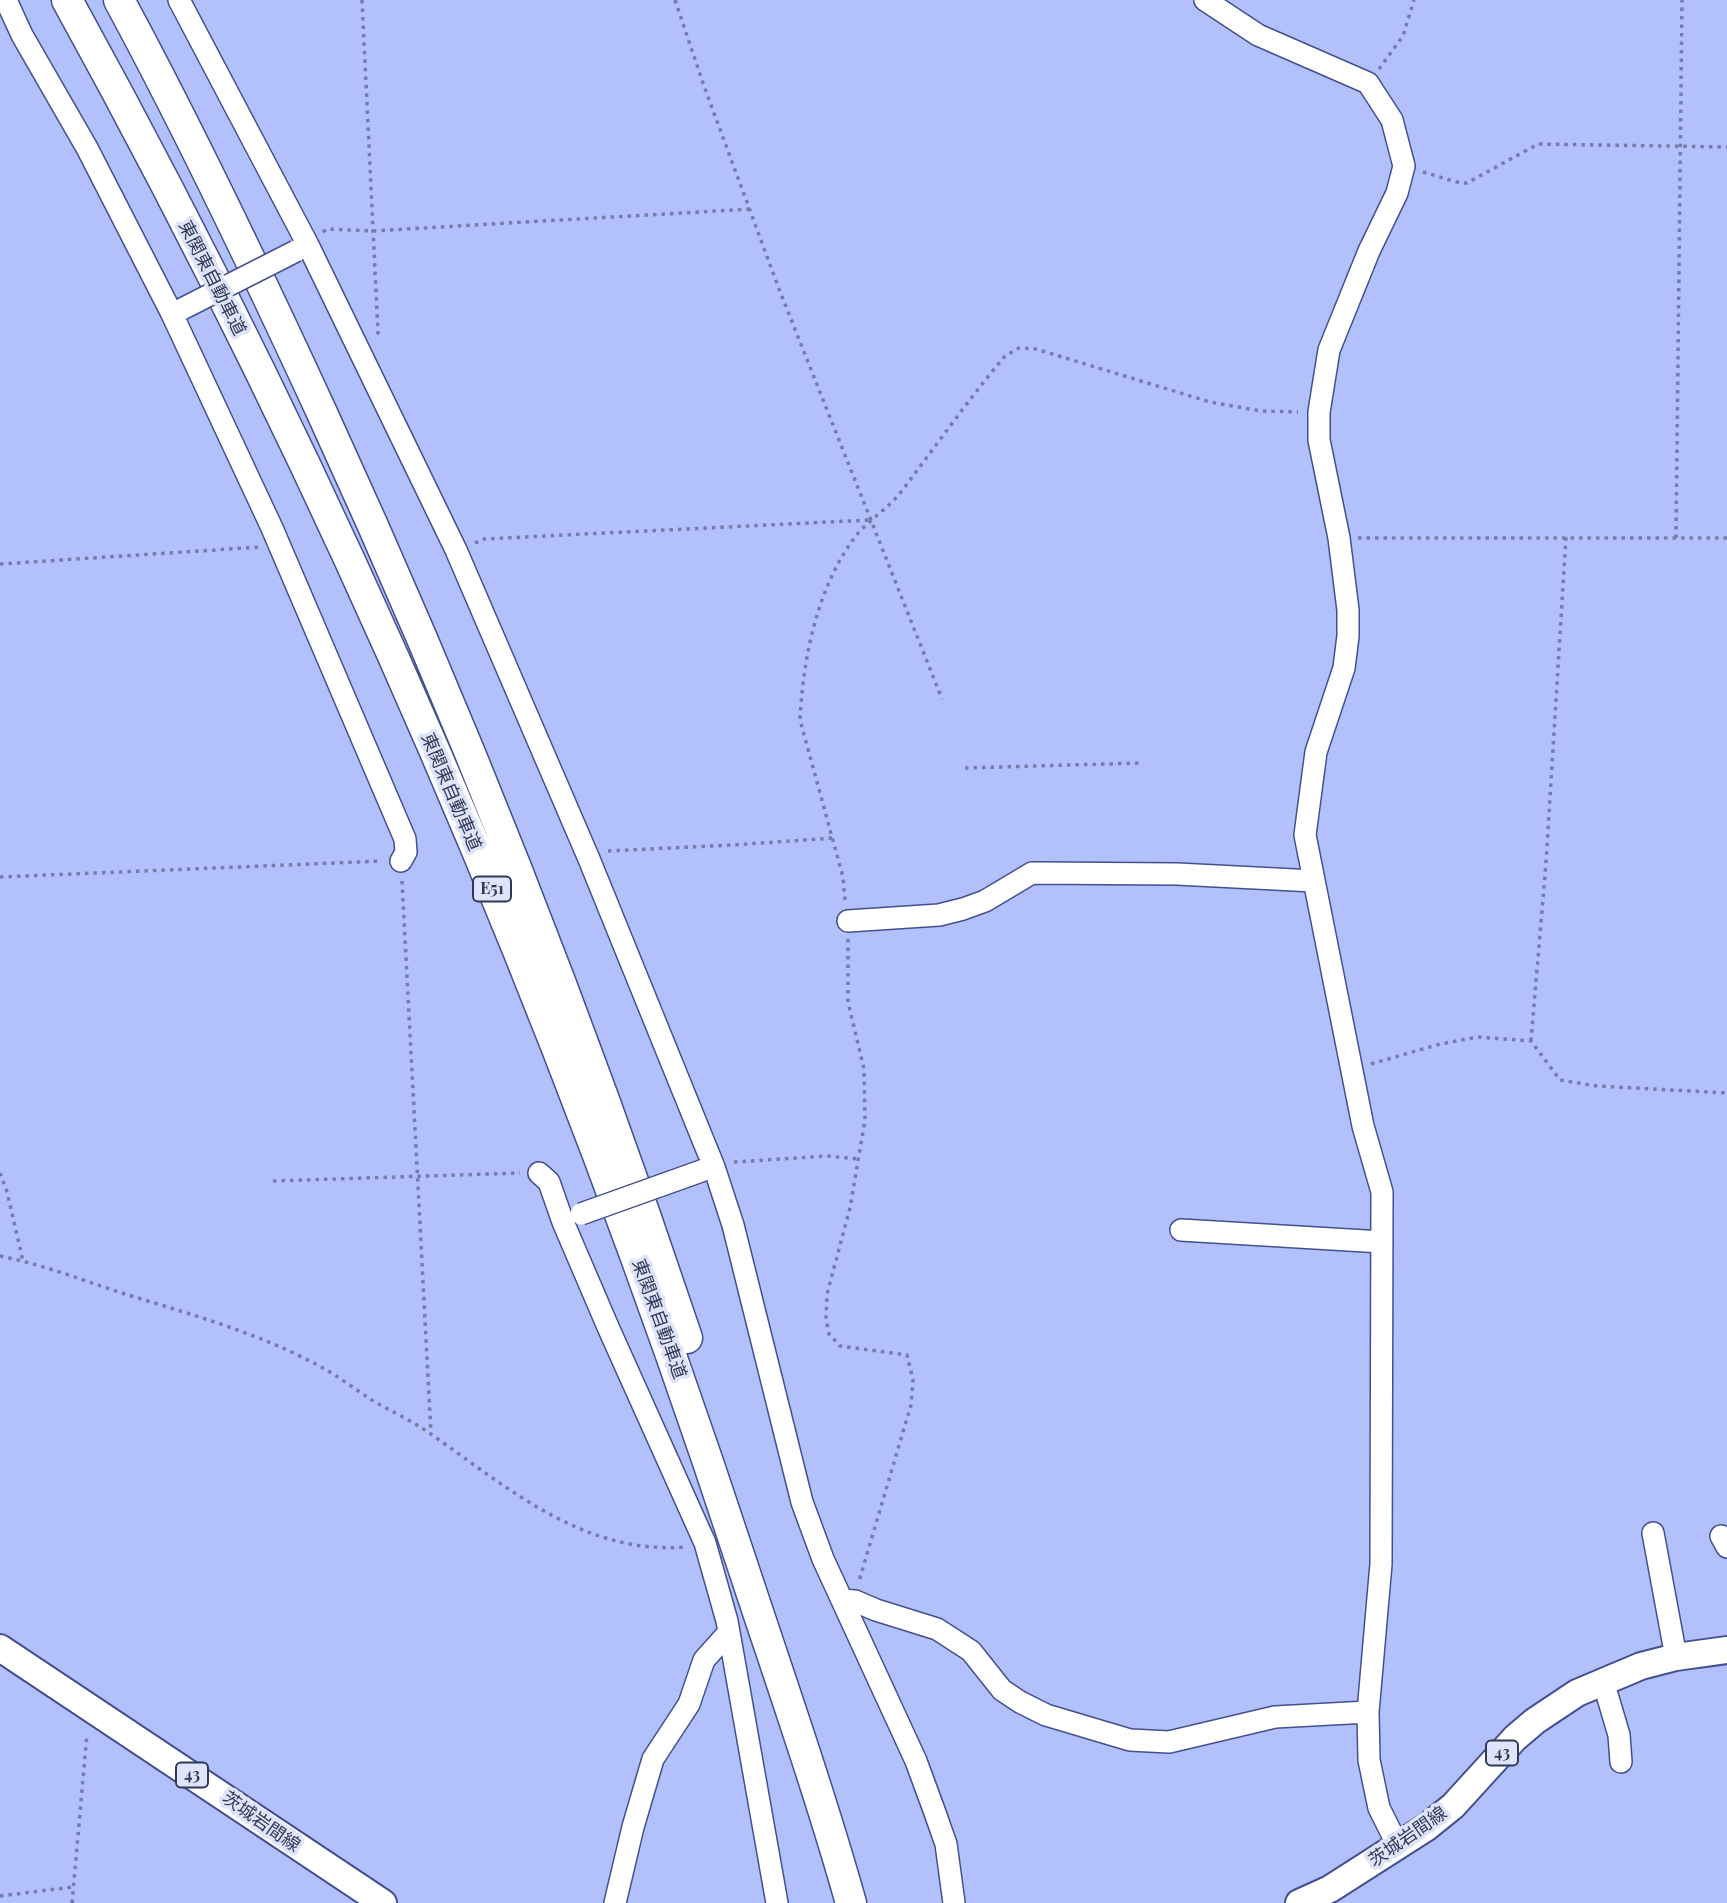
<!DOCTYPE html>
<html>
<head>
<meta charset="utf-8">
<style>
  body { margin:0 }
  canvas { display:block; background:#b2c1fb }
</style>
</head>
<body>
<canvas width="1727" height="1903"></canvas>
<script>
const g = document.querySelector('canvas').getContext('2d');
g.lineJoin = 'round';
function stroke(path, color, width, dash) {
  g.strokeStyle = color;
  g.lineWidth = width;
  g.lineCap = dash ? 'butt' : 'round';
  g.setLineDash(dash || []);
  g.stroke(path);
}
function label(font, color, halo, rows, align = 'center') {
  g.font = font + ' "Playfair Display","Noto Sans JP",serif';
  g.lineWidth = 7;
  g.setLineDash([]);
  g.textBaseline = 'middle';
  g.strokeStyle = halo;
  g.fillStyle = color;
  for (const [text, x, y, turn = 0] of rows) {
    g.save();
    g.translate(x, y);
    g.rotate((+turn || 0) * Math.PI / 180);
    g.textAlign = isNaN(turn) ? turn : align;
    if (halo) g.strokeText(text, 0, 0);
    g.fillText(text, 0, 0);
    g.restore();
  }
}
const path = new Path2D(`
  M362 0 378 333 375 337
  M675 0 704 86 779 289 942 699
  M1379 69 1403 36 1414 0
  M1423 172 1460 183H1467L1538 144 1727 147
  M323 232 327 229 372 231 750 209
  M1358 538H1727
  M1676 538 1682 0
  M475 543 484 539 869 520
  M0 564 260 547
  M965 768 1141 763
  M608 851 732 845 833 838
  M0 877 382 861
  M402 881 431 1434
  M845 900 843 877 800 720C803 658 817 588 855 537 868 520 888 509 901 492 935 447 968 400 1005 356L1019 348 1036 349 1210 402 1261 411 1298 412
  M848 939V1002L864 1069 865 1120 850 1208 827 1294 826 1319 829 1334 840 1346 907 1355 913 1380 911 1405 859 1581
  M1531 1041 1546 863 1566 537
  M1371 1064 1440 1044 1478 1037 1531 1041 1560 1080 1597 1086 1727 1093
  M734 1162 827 1156 858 1159
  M0 1173 7 1192 23 1261
  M273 1181 520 1173
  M0 1256C41 1264 82 1280 122 1293 189 1314 260 1333 321 1367 340 1377 357 1391 375 1402 395 1413 416 1423 435 1437 512 1491 586 1555 686 1547
  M0 1896 73 1887
  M72 1903 87 1734`);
const minor = new Path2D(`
  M6 0 22 35 87 148 172 314 272 528 405 839 406 852 401 861
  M179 0 308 245 456 550 589 859 714 1167 733 1225 802 1502 823 1559 916 1761 934 1810 946 1844 954 1903
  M1205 0 1258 35 1368 83 1392 120 1404 166 1397 193 1369 251 1329 350 1319 412V440L1339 538 1348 610V636L1344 668 1316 752 1305 835 1363 1126 1382 1192 1381 1564 1368 1712 1369 1760 1379 1808 1398 1846
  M848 921 939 915 963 909 985 901 1032 873 1177 874 1314 881
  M539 1173 549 1182 563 1222 608 1327 705 1543 727 1621 777 1903
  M1181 1230 1382 1242
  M1653 1533 1676 1657
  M1721 1536 1727 1547
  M842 1600 855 1601 876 1610 937 1629 971 1651 1002 1690 1020 1702 1046 1715 1130 1740 1169 1742 1275 1717 1368 1712
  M1603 1681 1619 1735 1621 1762
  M615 1903 633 1827 653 1759 689 1704 704 1660 729 1632`);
const major = new Path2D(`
  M0 1648 383 1903
  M1299 1903 1330 1889 1427 1827 1453 1806 1515 1738 1535 1721 1577 1693 1641 1666 1676 1657 1727 1650`);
const highway = new Path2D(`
  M67 0C342 498 566 1027 743 1567 780 1679 819 1790 851 1903
  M119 0C192 135 258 274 322 413 461 715 582 1023 687 1338`);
const minorBridge = new Path2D(`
  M182 309 296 251
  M581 1214 704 1170`);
const shields = [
  [492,889,38],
  [1502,1753,32],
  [192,1775,32]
];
const shieldNames = [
  ["E51",492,889],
  ["43",1502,1753],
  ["43",192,1775]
];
const streetNames = [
  ["東関東自動車道",212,278,63],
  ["東関東自動車道",451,792,67],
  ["東関東自動車道",659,1319,70],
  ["茨城岩間線",261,1822,35],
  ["茨城岩間線",1408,1837,-35]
];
stroke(minor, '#43508f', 24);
stroke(major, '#43508f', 30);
stroke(highway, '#43508f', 33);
stroke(path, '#727da8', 3.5, [3.5, 5]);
stroke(minor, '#fff', 21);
stroke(major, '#fff', 26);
stroke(highway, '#fff', 30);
stroke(minorBridge, '#43508f', 24, []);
stroke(minorBridge, '#fff', 21);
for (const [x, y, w] of shields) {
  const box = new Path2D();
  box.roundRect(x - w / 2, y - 12.5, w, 25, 5);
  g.fillStyle = '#dee4fa';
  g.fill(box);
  stroke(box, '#313855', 2);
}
label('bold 16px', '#313855', null, shieldNames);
label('18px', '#313855', '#dee4fa', streetNames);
</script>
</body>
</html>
